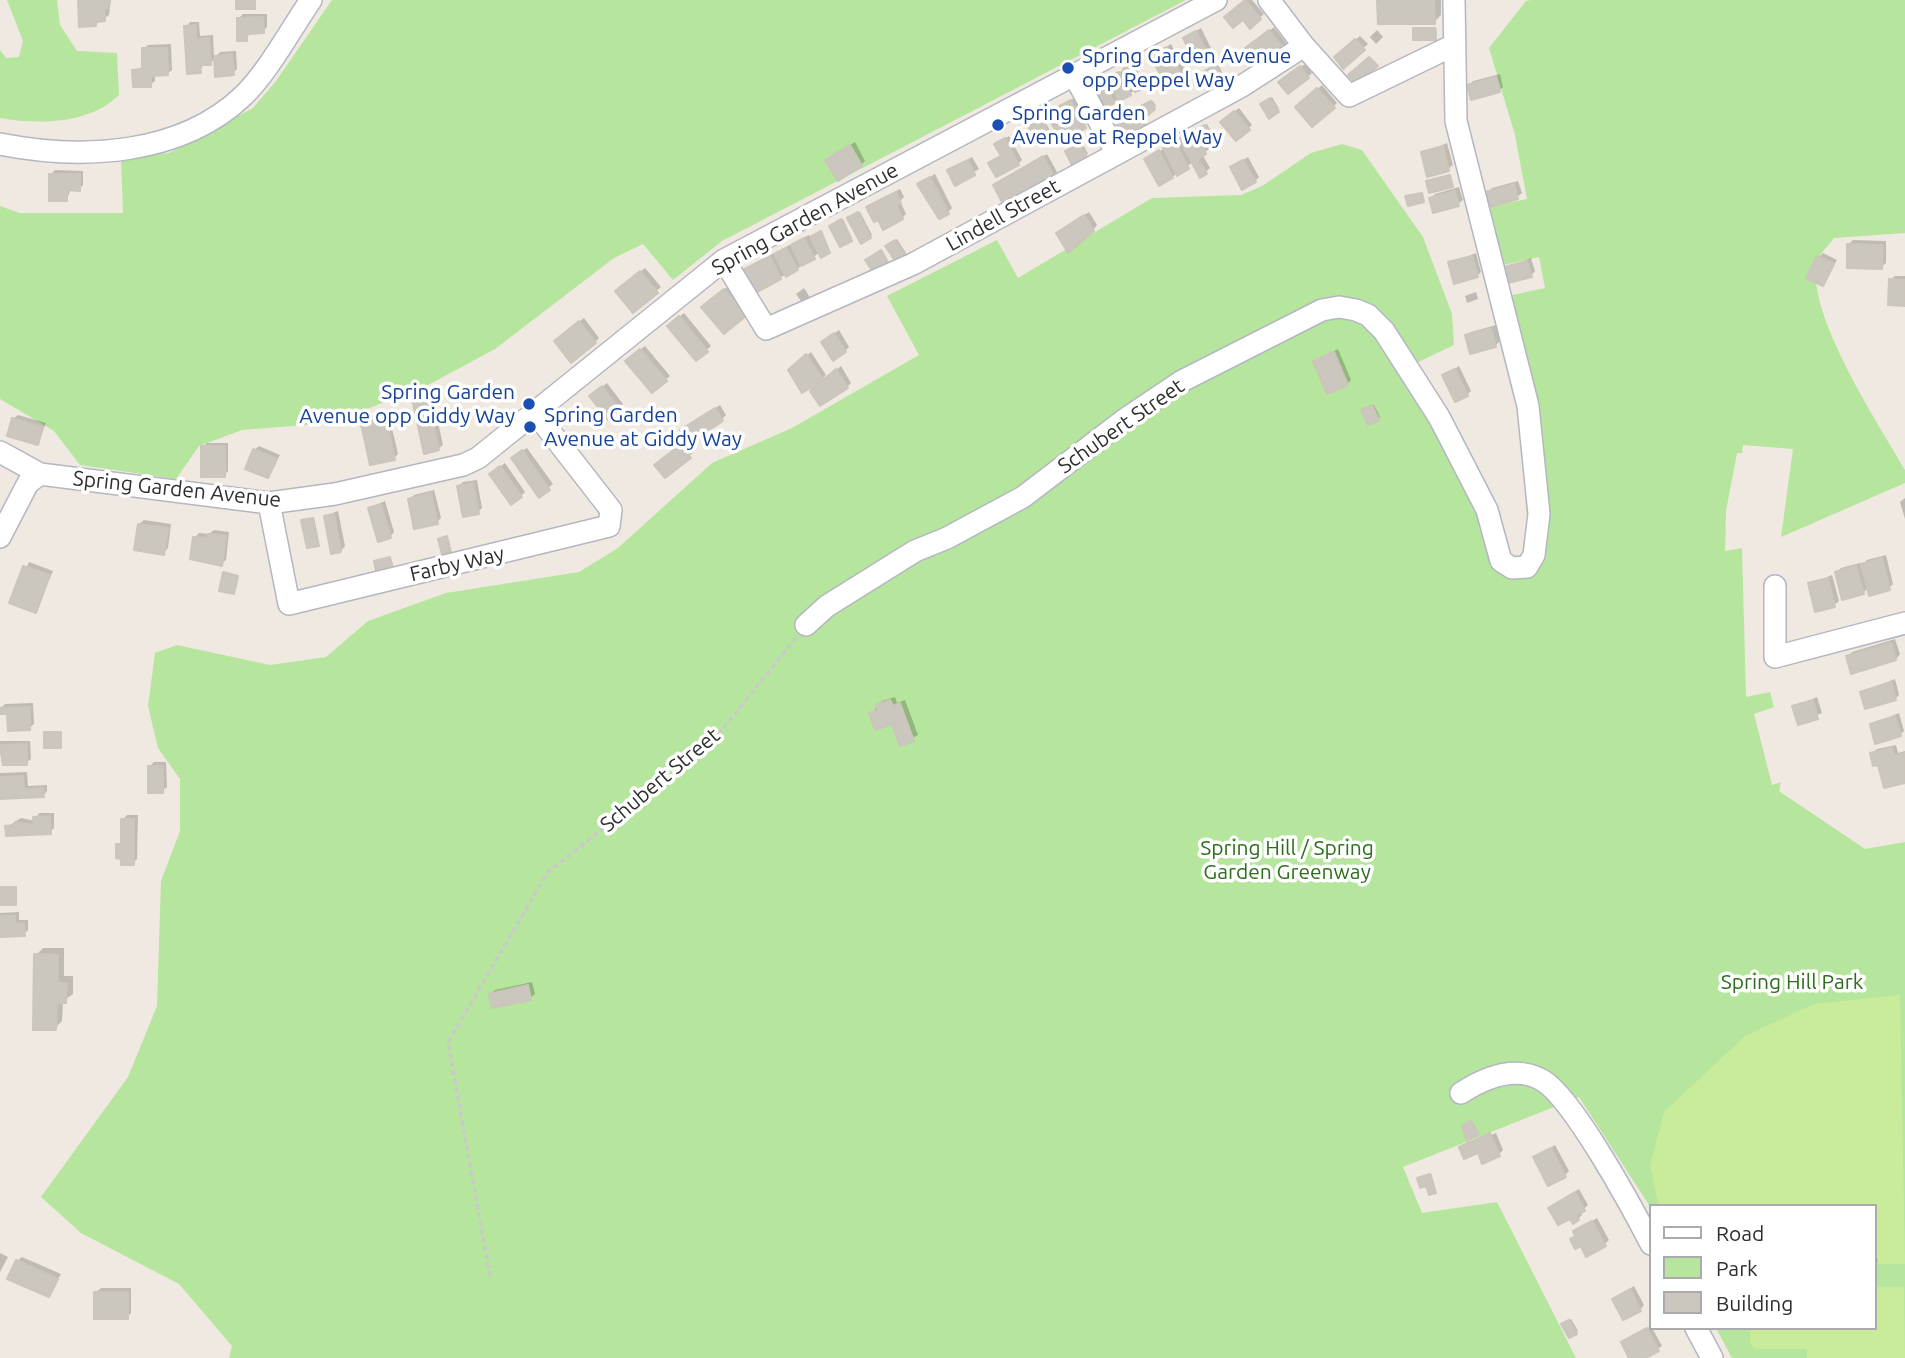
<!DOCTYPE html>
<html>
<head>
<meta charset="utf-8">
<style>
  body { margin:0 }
  #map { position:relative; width:1905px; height:1358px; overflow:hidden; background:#efe9e1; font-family:Ubuntu,sans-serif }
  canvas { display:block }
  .legend { position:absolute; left:1649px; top:1204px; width:228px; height:126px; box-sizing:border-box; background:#fff; border:2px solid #ababab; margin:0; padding:9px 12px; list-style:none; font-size:21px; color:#2e2e2e }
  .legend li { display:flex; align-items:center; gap:14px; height:35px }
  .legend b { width:35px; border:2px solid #ababab }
</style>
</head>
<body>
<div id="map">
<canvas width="1905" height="1358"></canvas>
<ul class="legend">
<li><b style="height:9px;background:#fff"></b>Road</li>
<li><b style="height:19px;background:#b6e59e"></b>Park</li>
<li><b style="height:19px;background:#cbc7bf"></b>Building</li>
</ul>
</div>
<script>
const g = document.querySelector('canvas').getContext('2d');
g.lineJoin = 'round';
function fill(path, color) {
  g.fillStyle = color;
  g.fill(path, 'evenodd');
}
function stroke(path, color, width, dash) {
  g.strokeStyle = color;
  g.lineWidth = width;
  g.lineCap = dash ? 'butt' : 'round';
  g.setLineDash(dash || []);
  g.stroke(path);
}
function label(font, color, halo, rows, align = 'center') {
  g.font = font + ' Ubuntu,sans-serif';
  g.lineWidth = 7;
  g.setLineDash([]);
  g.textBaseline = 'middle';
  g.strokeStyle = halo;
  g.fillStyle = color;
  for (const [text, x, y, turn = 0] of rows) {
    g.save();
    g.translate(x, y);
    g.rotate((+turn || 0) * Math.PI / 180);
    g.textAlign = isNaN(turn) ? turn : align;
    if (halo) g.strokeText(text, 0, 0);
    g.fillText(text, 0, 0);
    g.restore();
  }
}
const green = new Path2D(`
  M7 0H57L60 25 77 51 117 53 119 95C90 124 39 125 0 118V50L6 58 19 57 23 41Z
  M332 0H1186L722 241 673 280 643 244 614 258 495 349 428 385 331 423 242 430 199 446 176 479 80 465 54 431 0 399V206L20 213H123L121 160 169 153 253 108 276 81Z
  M1531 0H1905V233L1834 238C1829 245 1818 255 1816 264 1809 319 1877 421 1905 470V483L1781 537 1793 449 1743 445 1742 453H1737L1726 511 1725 551 1742 548 1746 697 1770 692 1774 707 1754 714 1772 785 1781 782 1779 791 1865 849 1905 842V1358H1732L1716 1328H1875V1206L1651 1208 1579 1097 1403 1167 1422 1213 1497 1202 1576 1358H229L232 1346 179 1284 81 1233 41 1197 128 1077 157 1006 161 881 180 831V779L158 748 148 706 155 653 177 645 270 665 326 657 368 621 446 593 579 572 618 548 712 463 792 428 919 355 887 296 997 240 1018 278 1152 198 1241 195 1262 186 1311 153 1342 144 1362 150 1423 237 1452 314 1454 345 1414 364 1504 556 1514 562 1525 556 1528 534 1520 409 1508 296 1545 288 1539 257 1499 266 1484 208 1527 199 1515 135 1489 48 1526 1Z`);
const pitch = new Path2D(`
  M1900 995 1905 1264H1875V1206H1659L1650 1166 1664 1112 1745 1036 1814 1004Z
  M1875 1287H1904L1905 1358H1807V1349H1756L1750 1344V1328H1875Z`);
const shadow = new Path2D(`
  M80 0H111L109 15 95 24Z
  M1246 0H1252L1264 14 1250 26 1243 18 1230 13Z
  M1379 0H1441V15L1434 22Z
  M243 14H267V27L263 31 251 32 246 39 239 18Z
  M190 22H199L200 36 213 35 214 58 220 52 236 51 237 69 233 73 216 58 210 63H204L200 71 186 27Z
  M1274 27 1287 44 1283 48 1252 45Z
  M1416 27H1436L1437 36 1415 29Z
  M1201 28 1211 48 1207 52 1185 38Z
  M1377 30 1383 37 1376 44 1370 37Z
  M1360 36 1368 44 1343 66 1340 53Z
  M171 44 172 70 167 74H155V81L150 85 134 71 144 66V49L148 45Z
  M1171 44 1186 72 1182 76 1152 56Z
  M1135 64 1144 86 1113 102 1091 87Z
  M1218 64 1227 82 1214 89 1207 70Z
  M1305 64 1312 73 1308 77 1285 78Z
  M1500 74 1503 87 1499 91 1469 85 1473 81Z
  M1322 85 1337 103 1333 107 1302 103Z
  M1076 97 1089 122 1080 129 1081 132 1077 136 1048 113Z
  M1272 97 1279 109 1278 111 1264 102Z
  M1153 101 1156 106 1143 117 1145 125 1130 132 1115 126 1143 111V106Z
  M1239 108 1252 125 1248 129 1226 118Z
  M1044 120 1053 136 1051 138 1032 126Z
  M1207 124 1213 135 1204 140 1209 149 1202 154 1210 168 1206 172 1193 162 1172 177 1146 159Z
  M1009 136 1022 160 1018 164 990 163 1002 155 997 144Z
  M855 142 865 161 861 165 832 156Z
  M1082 143 1088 154 1073 163 1069 150Z
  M1447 143 1453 165 1448 169 1423 153Z
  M1047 154 1057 172 1053 176 1033 163Z
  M972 157 979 169 955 183 949 171Z
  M1248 157 1259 177 1255 181 1232 168Z
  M55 170 83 171V185L79 189H71L66 200 51 174Z
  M935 174 952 208 948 212 934 204 930 206 919 184Z
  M1518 181 1522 193 1517 197 1488 192 1492 188Z
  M1459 187 1463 200 1458 204 1431 198 1435 194Z
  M900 189 904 197 900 201 906 214 902 218 869 207Z
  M860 212 872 235 870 237 851 216Z
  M1089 212 1097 225 1093 230 1062 229Z
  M843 219 852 238 851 239 833 224Z
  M822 231 829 252H820L797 269 755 290 745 271 749 266 809 235 811 238Z
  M897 239 906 253 905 255 889 244Z
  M1853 240 1886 241V263L1881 267 1849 244Z
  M1476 253 1481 272 1477 276 1450 263Z
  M1823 253 1837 260 1822 284 1819 257Z
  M1531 258 1535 271 1531 276 1506 268Z
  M645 268 661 287 633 310 622 287Z
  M1895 276H1905V304L1890 280Z
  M729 286 745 315 724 332 708 303Z
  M804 288 811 299 803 304 796 294Z
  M1476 292 1478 299 1467 303 1465 296Z
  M684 313 711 346 696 359 673 322Z
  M584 318 599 338 595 342 560 337Z
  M1496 325 1500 341 1496 345 1471 352 1467 336 1471 332Z
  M839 330 849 347 845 351 823 342Z
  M645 346 670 376 665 380 632 357Z
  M1338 349 1351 380 1347 384 1315 361Z
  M811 352 826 375 822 379 794 366Z
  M841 366 851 383 847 387 813 391Z
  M1459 366 1471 391 1467 395 1444 376Z
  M607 383 623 404 608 417 596 392Z
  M432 396 443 445 438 449 415 403Z
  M720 405 726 415 722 419 687 426Z
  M1374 405 1380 417 1378 419 1365 409Z
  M18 415 46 423 38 443 13 419Z
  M389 415 398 454 394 458 363 424 367 420Z
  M685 442 694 452 689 456 661 461Z
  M207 443H228V471L224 476 203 447Z
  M259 446 280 455 268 476 254 450Z
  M527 448 553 484 539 495 517 454Z
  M505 463 525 492 521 496 496 470Z
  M477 480 482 508 478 512 459 486 463 482Z
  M434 490 441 518 437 522 410 499 414 495Z
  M1905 498V519L1900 502Z
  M385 501 394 532 390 537 370 508Z
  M338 511 345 546 341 551 325 516Z
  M314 517 319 543 318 544 303 521Z
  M144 520 171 524 168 548 163 553 139 524Z
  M214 530 229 532 226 560 221 564 195 537 199 533 209 534Z
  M1886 555 1893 584 1889 588 1869 587 1863 593 1837 572 1841 568 1860 563 1861 566 1867 560Z
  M29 562 53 571 36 611 12 602Z
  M1832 575 1839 601 1834 605 1810 584Z
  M1895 639 1900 654 1896 659 1848 657 1852 652Z
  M1895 679 1899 695 1895 699 1862 692Z
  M895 697 897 703 905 700 918 735 901 744 893 721 871 714 882 701Z
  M1817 697 1822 713 1799 722 1794 707Z
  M33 703 34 724 29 728 1 708 5 704Z
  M1899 713 1904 731 1900 735 1872 724Z
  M0 741H30L31 759 26 763 0 754Z
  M1896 745 1898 753 1905 751V781L1872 753 1877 749Z
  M154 762H166L167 787 162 791 150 766Z
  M27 772 28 786 47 785V791L43 796 0 797V773Z
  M39 813H54V828L50 832 7 827 21 818 35 821Z
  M127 815H138L137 859 133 863 118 845 122 841 123 819Z
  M2 886H17L16 903 1 888Z
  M19 912V920H28V930L24 934 1 935 0 913Z
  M43 948H64V976H73V994L63 1001 62 1021 55 1028 36 955Z
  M532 982 535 994 530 998 491 994 495 990Z
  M1496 1133 1503 1150 1499 1154 1461 1147Z
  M1555 1145 1569 1171 1565 1175 1535 1158Z
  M1431 1173 1436 1190 1435 1191 1419 1178Z
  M1579 1189 1588 1205 1580 1212 1582 1215 1578 1219 1550 1208Z
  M1597 1218 1609 1240 1605 1244 1575 1232Z
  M0 1253 8 1257 0 1272Z
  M22 1257 61 1274 49 1295 17 1261Z
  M1875 1259H1878L1875 1278Z
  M1634 1286 1644 1305 1640 1310 1614 1299Z
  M101 1288H131V1313L127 1317 96 1292Z
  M1571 1319 1578 1331 1570 1336 1565 1323Z
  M1651 1326 1662 1346 1643 1358H1631L1623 1342Z`);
const building = new Path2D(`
  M78 0H109V8L104 9 105 21 96 22V26L79 27Z
  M236 0H255V9H236Z
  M1245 0 1261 19 1250 29 1243 20 1233 28 1224 17Z
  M1377 0H1434L1435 24H1378Z
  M263 17 264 33 247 34V41H237V18Z
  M196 25V39L209 38 211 65H200L201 73 187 74 184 26Z
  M1413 28H1435L1436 40H1413Z
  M1269 30 1284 49 1261 68 1245 48Z
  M1196 31 1208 54 1195 61 1183 38Z
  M1355 39 1365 50 1343 69 1334 57Z
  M1167 47 1183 78 1166 86 1150 55Z
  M142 48H167L168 75 151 76V87H133L132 70 142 69Z
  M232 54 234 75 215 77 214 56Z
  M1369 57 1378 66 1356 84 1348 75Z
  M1133 65 1145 88 1135 92 1123 69Z
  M1216 65 1226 85 1213 92 1203 72Z
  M1300 66 1309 78 1288 94 1278 82Z
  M1119 72 1131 95 1119 101 1106 78Z
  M1496 77 1500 92 1471 100 1467 85Z
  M1102 80 1114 103 1101 110 1089 87Z
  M1317 88 1335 108 1312 127 1295 107Z
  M1270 98 1279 112 1269 119 1260 104Z
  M1071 100 1086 128 1076 133 1078 138 1063 145 1046 113Z
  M1151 101 1155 109 1145 118 1139 107Z
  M1234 111 1250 130 1236 141 1220 122Z
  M1139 113 1146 126 1133 133 1126 120Z
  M1042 120 1052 139 1038 146 1028 127Z
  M1124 121 1131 133 1118 140 1111 128Z
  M1205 125 1212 138 1202 144 1195 130Z
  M1193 131 1206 154 1198 159 1207 174 1200 178 1179 139Z
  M1005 138 1019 165 996 177 988 163 1001 156 994 144Z
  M1175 141 1189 169 1177 176 1163 148Z
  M1080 144 1087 157 1072 165 1065 151Z
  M850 145 862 166 838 181 825 160Z
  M1443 146 1449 171 1427 177 1421 152Z
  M1159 150 1173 178 1159 186 1144 159Z
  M1043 156 1054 177 1003 204 993 185Z
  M968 160 975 175 955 186 947 170Z
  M1243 160 1256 182 1242 190 1230 167Z
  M49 174H80V191L67 190V201H49Z
  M1450 175 1453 187 1429 193 1426 181Z
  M930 177 949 214 939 219 917 184Z
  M1514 184 1518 199 1490 207 1486 192Z
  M1455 191 1459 206 1433 213 1429 198Z
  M896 192 901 203 896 205 903 219 883 230 878 220 874 222 866 207Z
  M1422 193 1424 202 1408 206 1405 196Z
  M858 212 871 238 861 244 847 218Z
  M1084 215 1094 231 1068 253 1056 233Z
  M841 219 852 241 840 247 829 226Z
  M821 231 830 253 821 258 810 237Z
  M804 238 815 259 801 266 791 245Z
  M895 240 906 256 896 262 885 246Z
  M1847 244 1883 245 1882 269 1847 268Z
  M786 248 798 270 786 277 774 254Z
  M881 250 888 262 873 272 865 260Z
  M770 256 781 279 755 293 743 270Z
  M1472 256 1478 277 1454 284 1448 262Z
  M1817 256 1834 264 1823 286 1806 278Z
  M1527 261 1532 277 1508 283 1504 267Z
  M640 271 658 293 633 313 615 291Z
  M1889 279 1905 280V306L1888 305Z
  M724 289 746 316 724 334 701 307Z
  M679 316 708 352 696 361 667 326Z
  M579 321 596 343 571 363 554 341Z
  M1491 328 1496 347 1470 354 1465 335Z
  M834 333 846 352 833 361 821 342Z
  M640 349 667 381 652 393 625 361Z
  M1334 352 1348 385 1327 394 1313 361Z
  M806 354 823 380 802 393 788 370Z
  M836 369 848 388 820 406 810 391Z
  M1455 369 1468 396 1455 402 1442 375Z
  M602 386 620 410 608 420 589 396Z
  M428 399 439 450 424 454 413 403Z
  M1372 405 1379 420 1368 425 1361 410Z
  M715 408 723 421 689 443 680 430Z
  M12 418 43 427 38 445 7 436Z
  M386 418 395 460 370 465 361 424Z
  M680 445 691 458 665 478 654 465Z
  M201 446H225V477H201Z
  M253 449 277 459 268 478 245 469Z
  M522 450 550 490 539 498 511 458Z
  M500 466 522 497 511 505 489 474Z
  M473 483 479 514 463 517 457 486Z
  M431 493 438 524 414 529 408 499Z
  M381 504 391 538 378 542 368 508Z
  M334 514 341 552 331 554 324 516Z
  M313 518 319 546 307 548 301 520Z
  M138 524 168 528 164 555 134 550Z
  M208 534 226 536 222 566 190 559 193 537 207 538Z
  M447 536 451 552 442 554 438 539Z
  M390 557 395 576 378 580 374 561Z
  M1882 558 1890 590 1869 596 1861 564Z
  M23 566 50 575 36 613 9 603Z
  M1856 566 1864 594 1842 600 1835 572Z
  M223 572 238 576 234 594 219 591Z
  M1828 578 1835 607 1815 612 1808 583Z
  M1891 643 1896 660 1851 674 1846 656Z
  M1891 682 1896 700 1865 709 1860 692Z
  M890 700 893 706 900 703 914 741 900 746 892 724 875 730 869 713 878 710 876 705Z
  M1813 700 1818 719 1798 725 1792 706Z
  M30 707V730L8 731 7 714H0V708Z
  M1895 716 1901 736 1875 744 1870 724Z
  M44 732H61V748H44Z
  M27 744V765H3L0 745Z
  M1892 748 1894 756 1905 753V783L1884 788 1878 765 1873 766 1870 753Z
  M148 766H163V793H148Z
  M23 776 24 789 43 788 44 797 0 799V777Z
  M50 816 51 834 6 836 5 826 15 825V822L34 825 33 817Z
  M121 819H134V865H121V859L116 858V844H121Z
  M0 887H16V905H0Z
  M0 916H15V924L24 923 25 936 0 937Z
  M34 954 58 955V983H67L66 1003H57L56 1030H33Z
  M528 985 531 1000 492 1008 489 994Z
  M1471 1121 1479 1134 1467 1141 1462 1126Z
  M1490 1133 1500 1156 1482 1164 1478 1153 1464 1159 1459 1147Z
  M1551 1148 1566 1177 1548 1186 1533 1157Z
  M1430 1174 1436 1193 1429 1195 1426 1186 1420 1188 1417 1178Z
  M1575 1192 1585 1211 1576 1216 1579 1220 1573 1224 1570 1219 1558 1225 1548 1208Z
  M1592 1221 1606 1246 1586 1257 1581 1246 1575 1249 1570 1239 1575 1236 1573 1231Z
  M16 1260 58 1279 49 1297 7 1279Z
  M1630 1289 1641 1311 1623 1320 1612 1299Z
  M94 1292H128V1319H94Z
  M1569 1320 1577 1334 1569 1338 1561 1324Z
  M1647 1328 1659 1351 1646 1358H1629L1621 1342Z`);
const path = new Path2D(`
  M490 1276 448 1042 548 872 712 742 796 638`);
const minor = new Path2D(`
  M1269 0 1304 46 1349 96 1454 45
  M1074 75 1116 152
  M0 144C81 160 180 156 243 96 268 72 291 29 311 0
  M724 260 766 329 913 264 1242 86 1304 46
  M0 452 40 474
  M269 503 289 604 609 526 611 510 534 411
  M0 537 28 483 40 474 269 503 335 494 463 465 478 458 724 260 1216 0
  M1775 586V657L1905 623
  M806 625 827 606 915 551 947 538 1023 497 1124 420 1182 381 1322 310 1339 307 1356 310 1368 315 1384 331 1439 417 1487 510 1501 561 1512 568 1527 567 1534 555 1539 514 1528 406 1456 121 1454 0
  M1461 1093C1484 1078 1515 1065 1542 1080 1573 1098 1633 1209 1651 1244
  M1696 1328 1712 1358`);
const markers = [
  [1068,68,7,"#1a4fb4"],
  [998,125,7,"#1a4fb4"],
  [529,404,7,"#1a4fb4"],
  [530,427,7,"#1a4fb4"]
];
const transitNames = [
  ["Spring Garden Avenue",1082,56],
  ["opp Reppel Way",1082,80],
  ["Spring Garden",1012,113],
  ["Avenue at Reppel Way",1012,137],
  ["Spring Garden",515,392,"right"],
  ["Avenue opp Giddy Way",515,416,"right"],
  ["Spring Garden",544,415],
  ["Avenue at Giddy Way",544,439]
];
const streetNames = [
  ["Lindell Street",1003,215,-29],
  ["Spring Garden Avenue",805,219,-29],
  ["Schubert Street",1121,426,-35],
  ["Spring Garden Avenue",177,489,6],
  ["Farby Way",457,564,-13],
  ["Schubert Street",660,780,-40]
];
const parkNames = [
  ["Spring Hill / Spring",1287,848],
  ["Garden Greenway",1287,872],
  ["Spring Hill Park",1792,982]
];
fill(green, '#b6e59e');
fill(pitch, '#c9ec9a');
fill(shadow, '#0003');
fill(building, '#cbc7bf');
stroke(building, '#cbc5ba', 2);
stroke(minor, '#b4b7c1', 24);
stroke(path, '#c9c9c9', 3.5, [5, 3.5]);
stroke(minor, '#fff', 21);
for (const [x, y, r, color] of markers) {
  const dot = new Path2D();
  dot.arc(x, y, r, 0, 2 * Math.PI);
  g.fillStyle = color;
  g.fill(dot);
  stroke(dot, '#fff', 2.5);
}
label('21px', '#164399', '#fff', transitNames, 'left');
label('21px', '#2e2e2e', '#fff', streetNames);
label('21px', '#2c6e1b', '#fff', parkNames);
</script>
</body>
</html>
